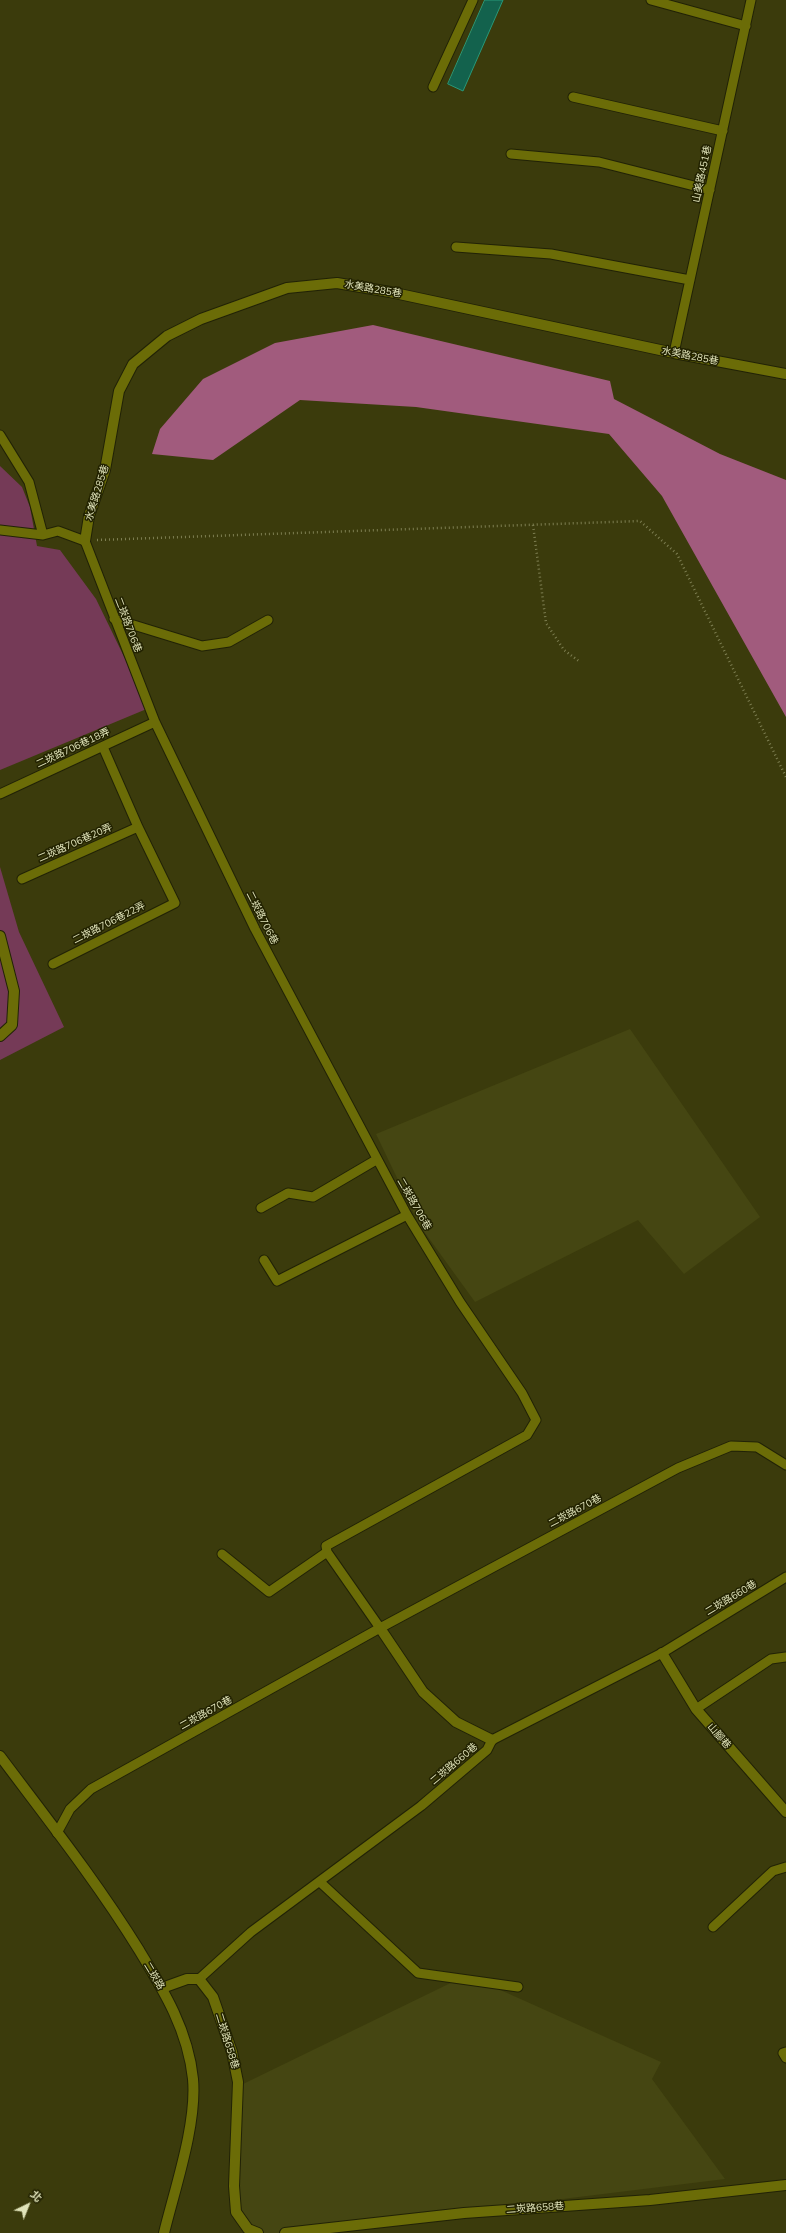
<!DOCTYPE html>
<html>
<head>
<meta charset="utf-8">
<style>
  body { margin:0 }
  #map { position:relative; width:786px; height:2233px; overflow:hidden; background:#3b3b0c; font-family:Mulish,"Noto Sans TC",sans-serif }
  canvas { display:block }
  .north { position:absolute; left:8px; top:2185px; width:40px; height:40px; -webkit-text-stroke:3px #220; paint-order:stroke; rotate:43deg; font-size:11px; font-weight:700; line-height:16px; text-align:center; color:#e0e3b9 }
  .north::after { content:''; display:block; margin:auto; width:14px; height:18px; background:#e0e3b9; clip-path:polygon(50% 0,100% 100%,50% 72%,0 100%) }
</style>
</head>
<body>
<div id="map">
<canvas width="786" height="2233"></canvas>
<div class="north">北</div>
</div>
<script>
const g = document.querySelector('canvas').getContext('2d');
g.lineJoin = 'round';
function fill(path, color) {
  g.fillStyle = color;
  g.fill(path, 'evenodd');
}
function stroke(path, color, width, dash) {
  g.strokeStyle = color;
  g.lineWidth = width;
  g.lineCap = dash ? 'butt' : 'round';
  g.setLineDash(dash || []);
  g.stroke(path);
}
function label(font, color, halo, rows, align = 'center') {
  g.font = font + ' Mulish,"Noto Sans TC",sans-serif';
  g.lineWidth = 3;
  g.setLineDash([]);
  g.textBaseline = 'middle';
  g.strokeStyle = halo;
  g.fillStyle = color;
  for (const [text, x, y, turn = 0] of rows) {
    g.save();
    g.translate(x, y);
    g.rotate((+turn || 0) * Math.PI / 180);
    g.textAlign = isNaN(turn) ? turn : align;
    if (halo) g.strokeText(text, 0, 0);
    g.fillText(text, 0, 0);
    g.restore();
  }
}
const built = new Path2D(`
  M630 1029 760 1217 684 1274 638 1220 475 1302 420 1226 376 1134Z
  M467 1975 661 2062 652 2079 725 2179 286 2233H253L241 2221 233 2152 241 2085Z`);
const green = new Path2D(`
  M0 466 22 487 30 507 37 546 60 550 96 599 149 708 0 770Z
  M0 867 19 932 64 1027 0 1060Z`);
const forest = new Path2D(`
  M373 325 610 381 614 399 720 454 786 480V717L662 496 609 434 416 407 300 400 213 460 152 454 160 429 203 379 275 343Z`);
const building = new Path2D(`
  M485 0H503L463 91 448 84Z`);
const path = new Path2D(`
  M533 525 546 623 564 650 580 662
  M97 540 640 521 677 554 786 777`);
const lane = new Path2D(`
  M651 0 746 26
  M433 87 473 0
  M573 97 723 131
  M511 154 599 162 710 190
  M456 247 551 254 690 280
  M674 353 751 0
  M0 435 29 482 43 535
  M0 530 43 535 58 531 85 541 155 722 255 929 407 1215 460 1302 522 1393 536 1420 527 1435 326 1546 327 1552 380 1628
  M114 619 202 646 229 642 268 620
  M0 794 155 722
  M22 879 138 827
  M53 964 175 903 138 827 103 747
  M261 1208 288 1193 313 1197 376 1160
  M264 1260 277 1281 407 1215
  M222 1554 269 1592 327 1552
  M696 1709 771 1659 786 1657
  M57 1833 70 1809 91 1789 380 1628 678 1468 731 1446 757 1447 786 1465
  M320 1882 418 1973 518 1987
  M713 1927 773 1871 786 1867
  M199 1979 251 1932 421 1806 487 1750 492 1740 662 1653 786 1577
  M786 2052 783 2053 786 2058`);
const street = new Path2D(`
  M85 541 89 516 105 470 119 391 133 364 167 336 201 319 287 288 337 283 390 292 674 353 786 374
  M0 936 14 991 12 1025 0 1036
  M380 1628 423 1692 456 1722 492 1740
  M662 1653 696 1709 786 1812
  M162 1988 187 1979H199L213 1997 232 2052 238 2082 234 2186 236 2212 248 2229 258 2233
  M285 2233 464 2213 650 2200 786 2185`);
const secondary = new Path2D(`
  M0 1756C48 1820 97 1882 139 1950 164 1991 188 2030 193 2079 197 2124 175 2188 164 2233`);
const streetNames = [
  ["山美路451巷",702,174,-78],
  ["水美路285巷",373,289,10],
  ["水美路285巷",690,356,11],
  ["水美路285巷",97,493,-73],
  ["二崁路706巷",128,625,69],
  ["二崁路706巷18弄",73,748,-25],
  ["二崁路706巷20弄",75,843,-24],
  ["二崁路706巷",262,918,63],
  ["二崁路706巷22弄",109,923,-27],
  ["二崁路706巷",414,1204,60],
  ["二崁路670巷",575,1511,-28],
  ["二崁路660巷",731,1598,-31],
  ["二崁路670巷",206,1713,-29],
  ["山腳巷",719,1736,49],
  ["二崁路660巷",454,1764,-40],
  ["二崁路",154,1976,59],
  ["二崁路658巷",227,2041,73],
  ["二崁路658巷",535,2208,-4]
];
fill(built, '#454612');
fill(green, '#753a57');
fill(forest, '#a15b7d');
fill(building, '#13624d');
stroke(building, '#28997a', 1);
stroke(lane, '#212206', 11);
stroke(street, '#212206', 12);
stroke(secondary, '#212206', 12);
stroke(path, '#7e7f52', 2.5, [1, 3]);
stroke(lane, '#6b6c07', 9);
stroke(street, '#6b6c07', 10);
stroke(secondary, '#6b6c07', 10);
label('10px', '#e0e3b9', '#220', streetNames);
</script>
</body>
</html>
